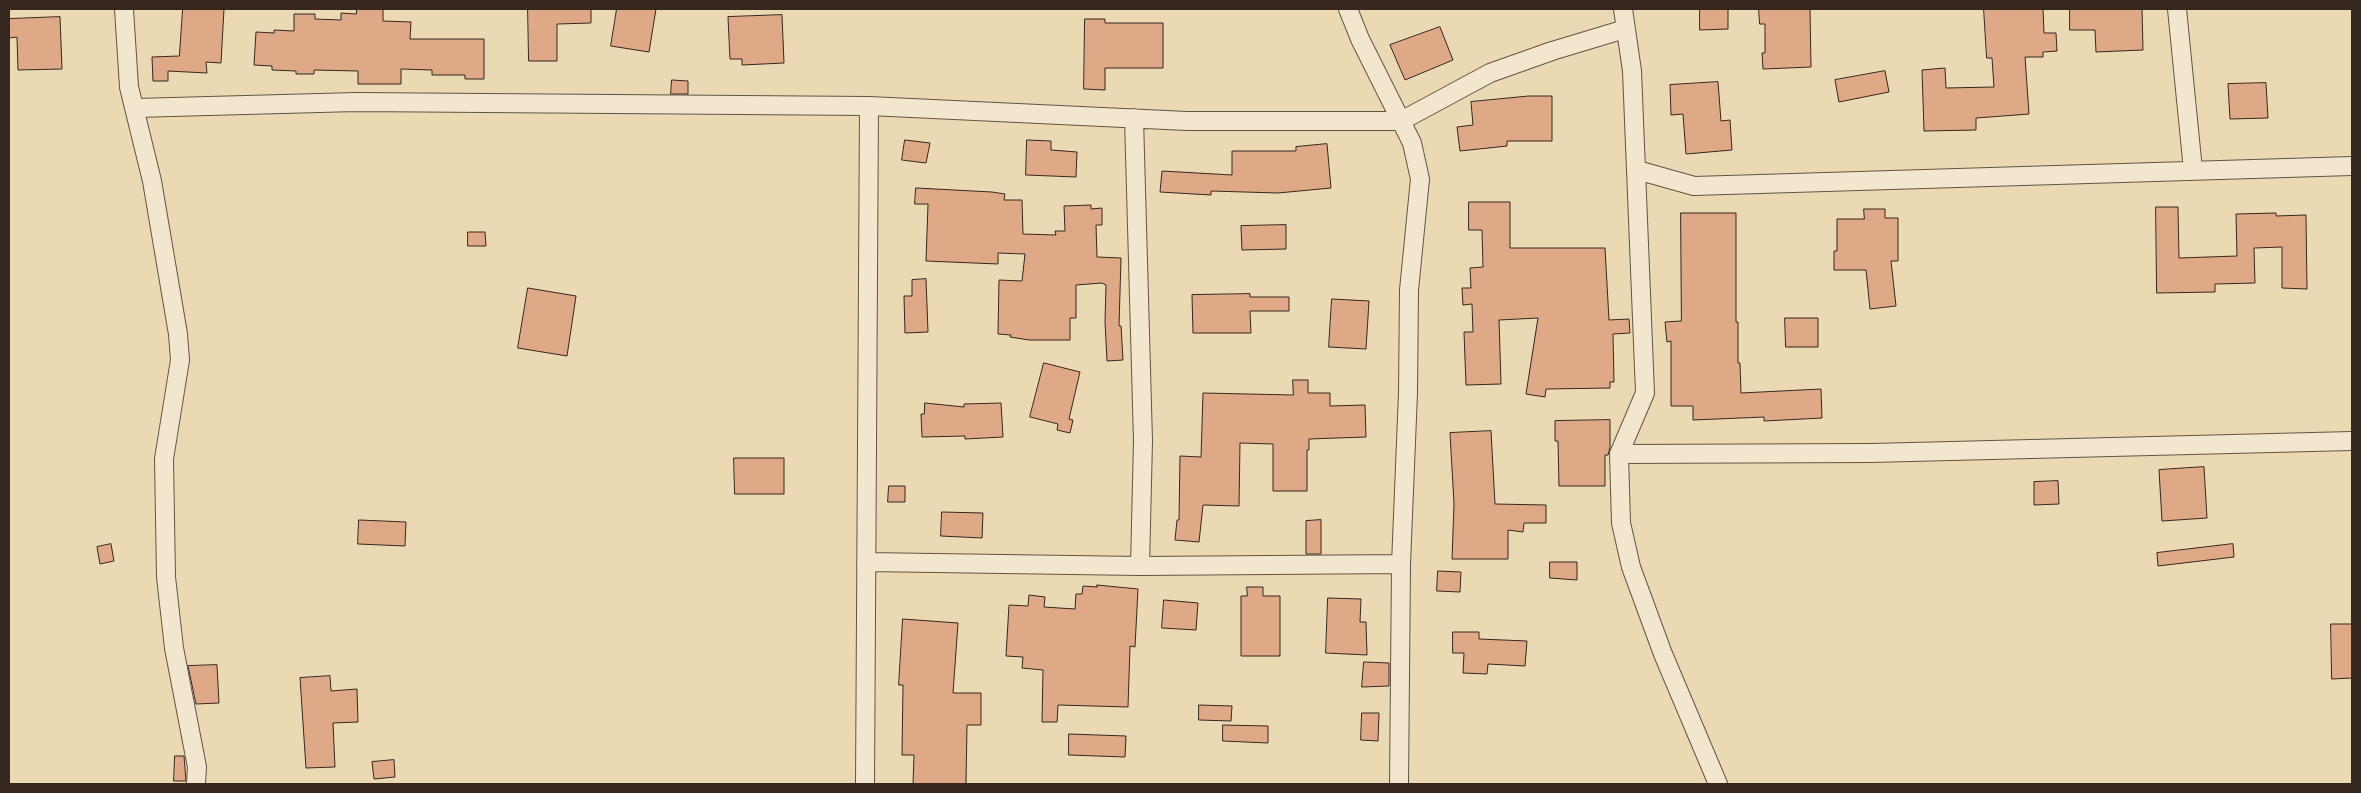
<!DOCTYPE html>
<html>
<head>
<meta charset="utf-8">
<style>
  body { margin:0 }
  #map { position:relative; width:2361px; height:793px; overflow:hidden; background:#ebd9b4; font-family:"Gentium Book Plus",serif }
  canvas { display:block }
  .frame { position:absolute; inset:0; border:10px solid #35271e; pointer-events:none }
</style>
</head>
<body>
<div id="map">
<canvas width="2361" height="793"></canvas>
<div class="frame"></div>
</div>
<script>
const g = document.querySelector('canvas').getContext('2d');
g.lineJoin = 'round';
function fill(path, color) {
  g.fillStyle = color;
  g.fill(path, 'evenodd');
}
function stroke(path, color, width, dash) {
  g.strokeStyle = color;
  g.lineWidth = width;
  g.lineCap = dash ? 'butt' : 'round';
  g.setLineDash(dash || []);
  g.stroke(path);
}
const building = new Path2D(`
  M183 9H224L221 63 206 62 207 73 168 71V81H153L152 57 179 56Z
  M357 9H383V21L411 22 410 39H484V79H465V75H432V70L401 69V84H358V71L314 70V74H296V71L272 70V66L254 65 256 32 274 33V30L294 31V14H315V19L341 20V13L356 14Z
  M528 9H591V23L557 24V61H529Z
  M617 9H656L649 52 611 46Z
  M1700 9H1728V29L1700 30Z
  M1759 9H1810L1811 67 1763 69 1762 53H1765V24H1760Z
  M1984 9H2043L2044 33H2056L2057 51 2043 52V57H2025L2029 114 1976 118V130L1924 131 1922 70 1945 68 1946 88 1994 87 1992 58H1987Z
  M2070 9H2142L2143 50 2096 52 2095 30H2070Z
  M782 15 784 63 742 65V59H730L728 17Z
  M60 17 62 69 18 70 17 37 9 38V19Z
  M1085 19H1105V23H1163V68H1105V90L1084 89Z
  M1440 27 1453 60 1405 80 1390 45Z
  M1885 71 1889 92 1839 102 1835 80Z
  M672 80 688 81V94H671Z
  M1718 82 1721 121 1730 120 1732 150 1686 154 1683 114 1671 115 1670 85Z
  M2266 83 2268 118 2230 119 2228 84Z
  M1529 96H1552V141H1507V146L1460 151 1457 127 1473 125 1471 102Z
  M905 140 930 143 926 163 902 160Z
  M1027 140 1051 141V150L1077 152 1076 177 1026 175Z
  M1327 144 1331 188 1278 193 1211 191V195L1160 192 1162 171 1232 175V151H1296V147Z
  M916 188 992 192 1005 194 1004 200H1022L1023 234 1056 235 1055 231H1065L1064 206 1091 205V209L1102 208V225H1096L1097 257 1121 258 1119 326H1121L1123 360 1107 361 1105 322 1106 285 1102 283 1076 285V318H1070V340H1029L1010 337 1011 335 998 334 999 280 1022 281 1025 254 998 253V264L926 261 928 204H915Z
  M1469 202H1510V248H1605L1609 320 1629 319 1630 333 1613 334 1614 382H1610V388L1546 389 1545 397 1526 394 1538 318 1499 320 1501 384 1466 385 1464 332H1473L1472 304 1463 305 1462 288H1471L1470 268 1483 267 1482 230H1469Z
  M2156 207H2178L2179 258 2237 256 2236 214 2276 213V216L2306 215 2307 289 2282 288V247L2254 248 2255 283 2215 284V292L2157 293Z
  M1864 209H1885V218H1898V261H1891L1896 306 1870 309 1866 270H1834V251H1837V219H1864Z
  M1681 213H1736V322H1738V363H1740L1741 393 1821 389 1822 418 1764 421V417L1693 420V406H1671V341L1667 342 1665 322 1681 321Z
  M1286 225V249L1242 250 1241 226Z
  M468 232H485L486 246H468Z
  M926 279 928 332 905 333 904 296H912V280Z
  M528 288 576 296 567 356 518 348Z
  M1250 294V297H1289V311H1250L1251 333H1193L1192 295Z
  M1332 299 1369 301 1366 349 1329 347Z
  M1785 318H1818V347H1786Z
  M1044 363 1080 372 1069 419 1073 420 1070 433 1057 430 1058 424 1030 417Z
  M1293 380H1308V393H1330V406L1365 405 1366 437 1309 439V450H1307V491H1273V444L1240 443 1239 506 1203 505 1199 542 1175 540 1177 520H1179L1180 456 1201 457 1203 393 1293 395Z
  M925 403 964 407V404L1001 403 1003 437 965 439V436L922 437 921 414H924Z
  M1610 420V447L1608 455H1605V486H1559L1558 441H1555V421Z
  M1491 431 1495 504 1546 505V523H1524L1523 532 1508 530V559H1452L1454 504 1450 433Z
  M734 458H784V494H735Z
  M2204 467 2207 518 2162 521 2159 470Z
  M2058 481 2059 504 2034 505V482Z
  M889 486H905V502H888Z
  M942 512 983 513 982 538 941 536Z
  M359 520 406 522 405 546 358 544Z
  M1321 520V554H1306V521Z
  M111 544 114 561 100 564 97 547Z
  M2233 544 2234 557 2158 566 2157 553Z
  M1550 562H1577V580L1550 578Z
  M1438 571 1461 572 1460 592 1437 591Z
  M1097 585 1138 589 1135 647 1130 646 1128 707 1058 705 1057 722H1042L1043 670 1022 668 1023 657 1006 656 1009 605 1028 606 1029 595 1045 597 1044 607 1075 609 1076 594H1082L1083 586 1097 587Z
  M1247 587H1263V596H1280V656H1241V596H1247Z
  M1328 598 1361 599 1360 622H1366L1367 655 1326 653Z
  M1164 600 1198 603 1196 630 1162 628Z
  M903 619 958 623 953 693H981V725H967L966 784H913L914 755H902L903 685H899Z
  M2331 624H2352V678L2332 679Z
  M1453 632H1479V639L1527 641 1525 666 1488 664 1487 674 1463 673 1464 653H1453Z
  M1364 662 1389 663V686L1362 687Z
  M217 665 219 703 196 704 188 666Z
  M330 676 331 691 357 689 358 722 333 723 335 767 306 768 300 678Z
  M1199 705 1232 706 1231 721 1199 720Z
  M1362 713H1379L1378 741 1361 740Z
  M1223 725 1268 726V743L1223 741Z
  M1069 734 1126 736 1125 757 1069 755Z
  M175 756H184L186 781H174Z
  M394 760 395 777 374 779 372 762Z`);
const street = new Path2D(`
  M124 9 129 87 152 181 178 334 180 360 164 459 166 577 174 648 197 767 196 784
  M1348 9 1360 39 1412 143 1420 179 1409 290 1408 393 1401 564 1399 784
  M1623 9 1632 71 1645 393 1619 454 1621 523 1631 567 1663 654 1718 784
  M2177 9 2193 170
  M135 108 356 102 869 106 1187 121H1401L1490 73 1552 51 1625 29
  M1134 118 1143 441 1140 566
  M1637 170 1694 186 2352 166
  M1619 454 1871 453 2352 441
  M866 562 1140 566 1401 564
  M865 784 869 106`);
fill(building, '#dfa988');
stroke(building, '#35271e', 1);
stroke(street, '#625444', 20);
stroke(street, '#f2e6ce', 18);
</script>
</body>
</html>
